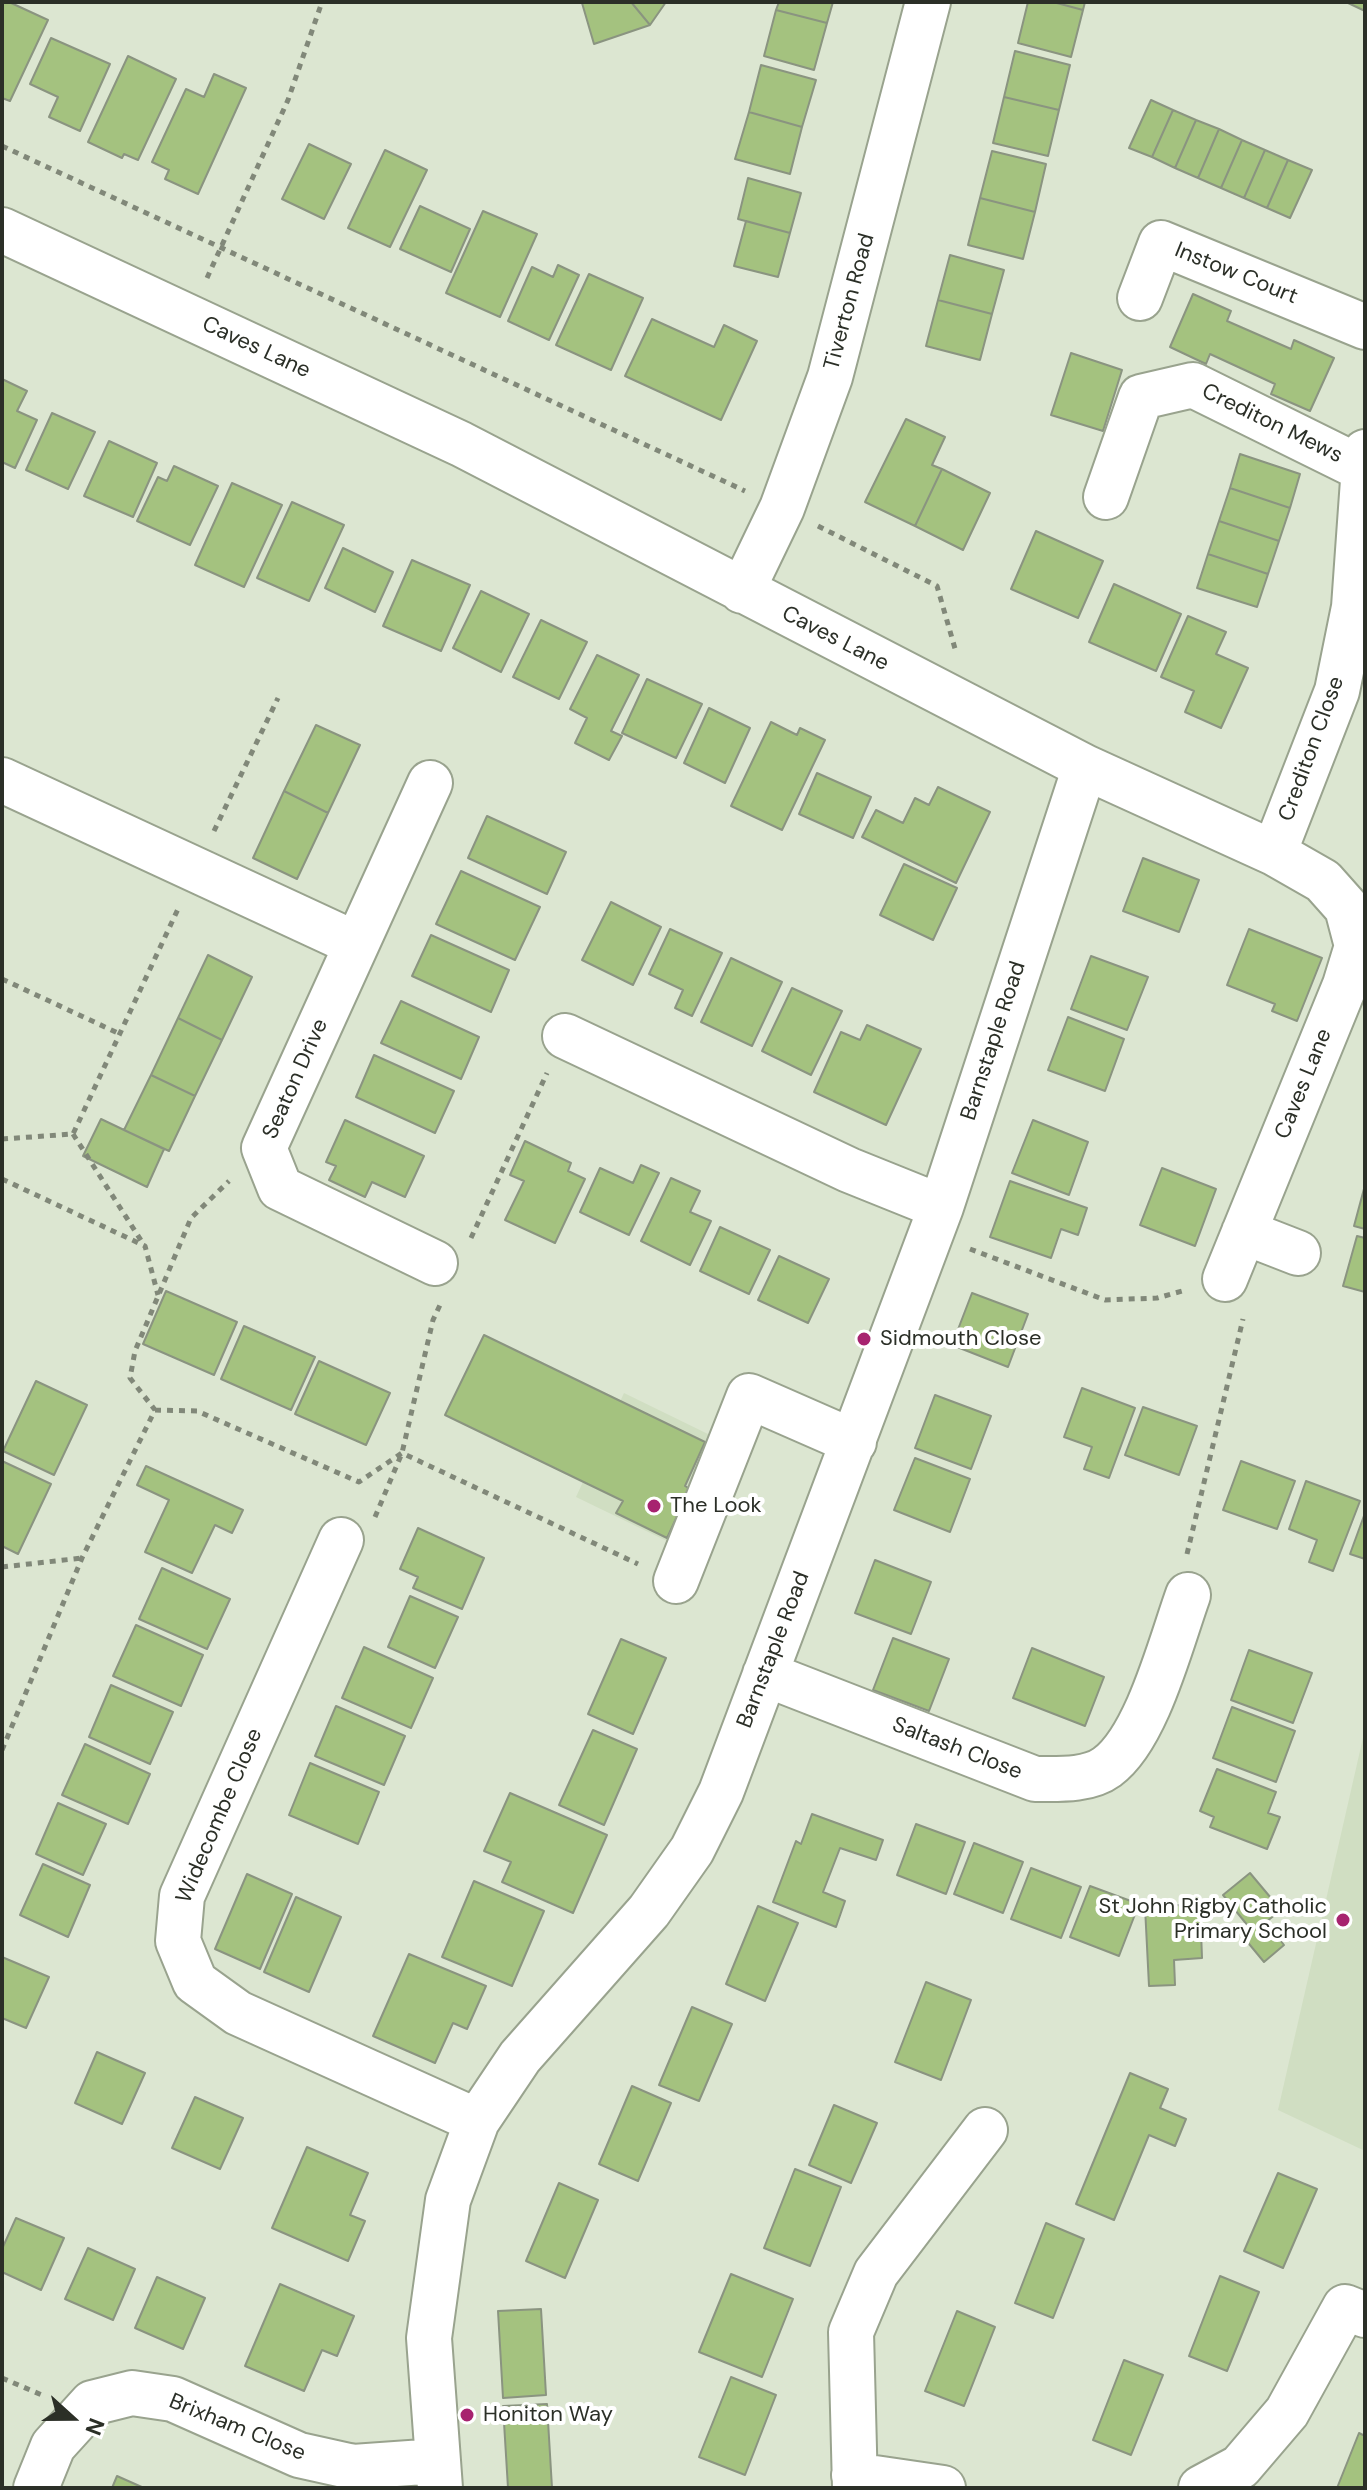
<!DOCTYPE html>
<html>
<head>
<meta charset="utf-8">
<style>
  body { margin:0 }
  #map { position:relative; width:1367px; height:2490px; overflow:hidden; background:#dce6d1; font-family:"DM Sans",sans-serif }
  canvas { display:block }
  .frame { position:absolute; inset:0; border:4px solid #2b2f27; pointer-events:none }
  .north { position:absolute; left:32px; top:2378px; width:80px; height:80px; -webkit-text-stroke:6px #fff; paint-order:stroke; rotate:111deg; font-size:22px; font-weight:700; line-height:32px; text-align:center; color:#2b2f27 }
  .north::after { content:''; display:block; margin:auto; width:28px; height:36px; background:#2b2f27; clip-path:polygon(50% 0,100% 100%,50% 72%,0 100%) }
</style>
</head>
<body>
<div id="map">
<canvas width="1367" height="2490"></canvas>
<div class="frame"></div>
<div class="north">N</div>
</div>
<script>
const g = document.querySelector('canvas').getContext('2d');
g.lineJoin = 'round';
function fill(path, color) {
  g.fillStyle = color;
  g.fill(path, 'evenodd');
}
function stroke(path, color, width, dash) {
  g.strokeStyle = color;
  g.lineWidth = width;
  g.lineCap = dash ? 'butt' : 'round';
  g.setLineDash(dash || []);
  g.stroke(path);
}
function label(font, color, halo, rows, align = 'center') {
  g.font = font + ' "DM Sans",sans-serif';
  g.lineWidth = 8;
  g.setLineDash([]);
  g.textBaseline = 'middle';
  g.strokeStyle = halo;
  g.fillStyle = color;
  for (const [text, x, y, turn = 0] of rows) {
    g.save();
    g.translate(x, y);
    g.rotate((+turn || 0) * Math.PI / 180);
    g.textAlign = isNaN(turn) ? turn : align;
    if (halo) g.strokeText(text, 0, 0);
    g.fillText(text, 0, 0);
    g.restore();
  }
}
const built = new Path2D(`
  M624 1393 710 1435 671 1543 576 1497Z
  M1365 1729V2151L1278 2110Z`);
const building = new Path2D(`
  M2 2H9L48 20 10 101 2 98Z
  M631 2 650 25 594 44 582 3Z
  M631 2H666L650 25Z
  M779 2H833L827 23 776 10Z
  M1028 2H1053L1083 10 1071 57 1018 43Z
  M1053 2H1085L1083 10Z
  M1346 2H1365V11Z
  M776 10 827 23 814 70 764 56Z
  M51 38 110 64 80 131 49 117 58 97 30 84Z
  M1015 51 1070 65 1059 110 1004 97Z
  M128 56 176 79 138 160 124 154 122 158 88 142Z
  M761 65 816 80 802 127 749 112Z
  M214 74 246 88 198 194 165 179 169 170 152 162 186 89 204 97Z
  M1004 97 1059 110 1048 156 993 143Z
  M1151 100 1173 110 1152 157 1129 148Z
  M1173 110 1196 120 1175 168 1152 157Z
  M749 112 802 127 790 174 735 159Z
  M1196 120 1219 129 1198 178 1175 168Z
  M1219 129 1242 140 1221 188 1198 178Z
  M1242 140 1265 150 1244 198 1221 188Z
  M309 144 351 164 324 219 282 199Z
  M385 150 427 170 390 247 348 228Z
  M1265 150 1288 160 1267 208 1244 198Z
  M992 151 1046 164 1035 212 980 198Z
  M1288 160 1312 170 1290 218 1267 208Z
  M748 178 801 193 790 233 738 219Z
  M980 198 1035 212 1023 259 968 245Z
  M420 206 470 229 451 272 400 249Z
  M483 211 537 234 500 317 446 293Z
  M746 221 790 233 778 277 734 266Z
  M950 255 1004 270 992 314 938 300Z
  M558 265 579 275 549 340 508 321 532 267 553 277Z
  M589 274 643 298 611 370 556 345Z
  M1193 294 1231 311 1227 321 1291 349 1294 340 1334 358 1310 411 1271 394 1275 384 1210 354 1206 364 1170 347Z
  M938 300 992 314 980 360 926 346Z
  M652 319 714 347 724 325 757 341 721 420 625 376Z
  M1071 353 1122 370 1103 431 1051 415Z
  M2 379 27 391 17 411 37 420 15 468 2 462Z
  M52 413 95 432 68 489 26 470Z
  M906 419 945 437 932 465 942 469 915 526 865 502Z
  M109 441 157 463 133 517 84 496Z
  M1240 454 1300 474 1290 508 1230 488Z
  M174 466 218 486 190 545 137 521 158 477 167 481Z
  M942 469 990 493 963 550 915 526Z
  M232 483 282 505 244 587 195 565Z
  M1230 488 1290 508 1279 541 1219 521Z
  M292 502 344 525 309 601 257 578Z
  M1219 521 1279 541 1268 574 1208 554Z
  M1036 531 1103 561 1078 618 1011 589Z
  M343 548 393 572 375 612 325 588Z
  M1208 554 1268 574 1257 607 1197 588Z
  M412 560 470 585 441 651 383 626Z
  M1114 584 1181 614 1156 671 1089 642Z
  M481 591 529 614 501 672 453 648Z
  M1188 616 1226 632 1216 654 1248 668 1221 728 1185 712 1194 691 1161 677Z
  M541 620 587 642 559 699 513 677Z
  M597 655 639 675 611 731 622 736 609 760 575 743 587 718 570 709Z
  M647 679 702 704 676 758 622 733Z
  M709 708 750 728 725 783 684 763Z
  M771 722 797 735 800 728 825 740 782 830 731 806Z
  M316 725 360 745 328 813 284 791Z
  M817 773 871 797 853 838 799 814Z
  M938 787 990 812 956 883 862 837 876 810 903 823 915 798 929 805Z
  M284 791 328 813 297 879 253 858Z
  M487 816 566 852 547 894 468 858Z
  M1143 858 1199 880 1179 932 1123 911Z
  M904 864 957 888 933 940 880 915Z
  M461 871 540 907 515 960 436 924Z
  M611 902 661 927 633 985 582 960Z
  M670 929 722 953 692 1016 675 1008 683 990 649 974Z
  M1249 929 1322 958 1297 1021 1272 1011 1275 1004 1227 985Z
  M431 935 509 970 491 1012 412 976Z
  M208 955 252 977 222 1040 178 1018Z
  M1091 956 1148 977 1127 1030 1071 1009Z
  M731 958 782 982 752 1046 701 1022Z
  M792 988 842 1011 811 1075 762 1051Z
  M401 1001 479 1037 461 1079 381 1043Z
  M1068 1017 1124 1039 1105 1091 1048 1070Z
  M178 1018 222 1040 195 1096 151 1075Z
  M867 1025 921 1049 886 1125 814 1092 841 1032 860 1040Z
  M374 1055 454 1091 435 1133 356 1097Z
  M151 1075 195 1096 169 1151 124 1130Z
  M101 1119 164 1149 147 1187 83 1156Z
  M345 1120 424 1156 405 1197 372 1182 365 1197 329 1180 336 1166 326 1162Z
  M1033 1120 1088 1142 1069 1195 1012 1173Z
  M525 1141 571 1163 568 1171 585 1179 555 1243 505 1220 524 1181 510 1175Z
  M641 1165 659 1173 629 1235 580 1212 600 1168 633 1183Z
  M1162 1168 1216 1189 1195 1246 1140 1225Z
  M671 1178 700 1191 690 1212 711 1221 690 1265 641 1241Z
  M1010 1181 1087 1208 1078 1235 1061 1229 1051 1258 990 1237Z
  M1365 1185V1229L1354 1226Z
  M720 1227 770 1250 749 1294 700 1271Z
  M1357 1236 1365 1238V1292L1343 1286Z
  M779 1256 829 1279 808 1323 758 1300Z
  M166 1291 237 1322 214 1375 143 1344Z
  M972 1293 1028 1314 1008 1367 952 1345Z
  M244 1326 315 1357 291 1410 221 1379Z
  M484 1335 705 1442 685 1486 690 1489 667 1538 616 1513 623 1501 445 1415Z
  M319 1361 390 1393 366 1445 295 1414Z
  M36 1381 87 1405 54 1475 3 1451Z
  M1082 1388 1135 1408 1109 1478 1084 1469 1092 1447 1064 1437Z
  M935 1395 991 1416 971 1469 915 1448Z
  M1143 1407 1197 1426 1179 1475 1125 1455Z
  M915 1458 970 1479 950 1532 894 1510Z
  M2 1461 51 1484 18 1554 2 1546Z
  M1241 1461 1295 1481 1277 1529 1223 1510Z
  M146 1466 243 1510 232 1533 215 1525 192 1573 145 1552 169 1500 137 1485Z
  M1306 1481 1360 1501 1333 1571 1309 1562 1317 1540 1289 1529Z
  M1365 1513V1559L1350 1554Z
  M418 1528 484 1558 462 1609 413 1588 418 1577 400 1569Z
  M875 1560 931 1582 911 1634 855 1613Z
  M162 1568 230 1599 207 1649 139 1619Z
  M410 1596 458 1617 435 1668 388 1647Z
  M136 1625 203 1655 181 1706 113 1676Z
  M893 1638 949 1659 929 1711 873 1690Z
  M621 1639 666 1658 633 1734 588 1714Z
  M364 1647 433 1678 411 1728 342 1698Z
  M1032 1648 1104 1677 1085 1726 1013 1698Z
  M1249 1650 1312 1673 1293 1723 1231 1700Z
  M111 1685 173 1712 150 1764 89 1737Z
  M336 1706 405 1736 384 1785 315 1756Z
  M1232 1707 1295 1731 1276 1782 1213 1758Z
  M593 1730 637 1749 604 1825 559 1805Z
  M85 1744 150 1774 128 1824 62 1795Z
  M310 1763 379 1792 358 1844 289 1815Z
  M1217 1769 1276 1792 1268 1813 1280 1817 1267 1849 1210 1827 1214 1817 1200 1811Z
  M510 1793 607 1835 573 1913 502 1882 511 1862 484 1851Z
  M58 1803 106 1824 83 1875 36 1854Z
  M812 1814 883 1840 876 1860 840 1848 823 1892 845 1901 836 1927 773 1902 796 1841 801 1844Z
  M916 1824 965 1842 946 1894 897 1875Z
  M974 1843 1023 1862 1003 1913 954 1894Z
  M43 1864 90 1885 68 1937 20 1915Z
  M1031 1868 1081 1887 1061 1938 1011 1919Z
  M1250 1873 1281 1910 1266 1922 1284 1945 1264 1962 1240 1933 1248 1926 1223 1895Z
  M247 1874 292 1894 260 1969 215 1949Z
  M474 1881 544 1911 512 1986 442 1957Z
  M1090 1886 1139 1904 1119 1956 1070 1937Z
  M296 1897 341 1917 309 1992 264 1972Z
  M1200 1904 1202 1958 1174 1960 1175 1985 1149 1986 1145 1907Z
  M758 1906 798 1923 765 2001 726 1984Z
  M409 1954 486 1986 467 2029 453 2023 435 2063 373 2036Z
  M2 1957 49 1977 26 2028 2 2018Z
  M926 1982 971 2000 941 2080 895 2062Z
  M692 2007 732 2024 699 2101 659 2085Z
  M97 2052 145 2073 122 2124 75 2103Z
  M1130 2073 1168 2089 1160 2108 1186 2119 1175 2146 1149 2135 1114 2220 1076 2204Z
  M632 2086 671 2103 638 2181 599 2164Z
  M195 2097 243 2118 220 2169 172 2148Z
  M834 2105 877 2123 851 2183 809 2165Z
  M307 2147 368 2173 350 2215 365 2221 348 2261 272 2228Z
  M795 2169 841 2187 810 2266 764 2248Z
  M1278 2173 1317 2189 1283 2268 1244 2251Z
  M559 2183 598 2200 565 2278 526 2261Z
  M16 2218 64 2238 41 2290 2 2272V2249Z
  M1046 2223 1084 2239 1053 2318 1015 2303Z
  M88 2248 135 2269 113 2320 65 2299Z
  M731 2274 793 2299 762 2377 699 2352Z
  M1220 2276 1259 2292 1227 2371 1189 2356Z
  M157 2277 205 2298 183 2349 135 2328Z
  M280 2284 354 2316 337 2356 322 2350 304 2391 245 2366Z
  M541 2309 546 2395 503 2398 498 2311Z
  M957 2311 995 2327 964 2406 925 2391Z
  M1124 2360 1163 2375 1131 2455 1093 2440Z
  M731 2377 776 2395 745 2475 699 2457Z
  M547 2404 552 2488H508L503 2406Z
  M1359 2433 1365 2436V2488H1337Z
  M117 2476 144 2488H112Z`);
const path = new Path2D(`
  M2 146 745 491
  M207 278 288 100 322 2
  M818 526 937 586 956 652
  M214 831 278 698
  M2 979 120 1034
  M73 1134 144 1245
  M2 1139 73 1134 178 909
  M2 1179 145 1246 158 1295
  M471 1238 547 1073
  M970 1249 1105 1300 1157 1298 1186 1290
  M155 1410 197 1411 359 1482 402 1453 638 1564
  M375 1517 402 1453 433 1320 440 1305
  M1187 1554 1243 1319
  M2 1567 82 1558
  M2 1750 82 1558 155 1410 130 1378 135 1351 191 1218 229 1181
  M2 2378 42 2395`);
const street = new Path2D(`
  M2 230 461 444 1085 767 1274 853 1323 881 1347 908 1357 946 1345 985 1225 1279
  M1140 298 1161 243 1365 327
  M1106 497 1141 397 1193 385 1363 469
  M742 591 782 508 830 377 928 2
  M2 780 356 944
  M430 783 264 1148 280 1188 435 1263
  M1274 853 1337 691 1354 607 1365 452
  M565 1036 849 1170 941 1207
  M1244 1232 1298 1253
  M341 1540 182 1896 178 1941 195 1982 238 2013 477 2121
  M676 1581 749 1396 854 1442
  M765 1674 1035 1779C1058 1779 1088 1781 1107 1767 1147 1738 1171 1642 1188 1595
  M854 2475 943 2488
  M36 2488 53 2446 92 2403 132 2393 173 2399 299 2455 353 2467 438 2461
  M440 2488 429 2338 448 2200 477 2121 520 2057 649 1911 692 1850 721 1792 941 1207 1085 767
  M855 2488 851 2332 876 2273 985 2130
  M1201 2488 1240 2467 1287 2412 1345 2307 1365 2315`);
const markers = [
  [864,1339,8,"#a7236f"],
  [654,1506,8,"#a7236f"],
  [1343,1920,8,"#a7236f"],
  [467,2415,8,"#a7236f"]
];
const streetNames = [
  ["Instow Court",1236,274,22],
  ["Tiverton Road",850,302,-75],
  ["Caves Lane",256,348,25],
  ["Crediton Mews",1272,424,26],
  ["Caves Lane",835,639,27],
  ["Crediton Close",1312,749,-70],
  ["Barnstaple Road",994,1041,-72],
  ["Seaton Drive",296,1079,-66],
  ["Caves Lane",1304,1084,-68],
  ["Barnstaple Road",774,1650,-69],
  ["Saltash Close",957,1749,21],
  ["Widecombe Close",220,1816,-67],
  ["Brixham Close",237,2428,22]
];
const poiNames = [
  ["Sidmouth Close",880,1339],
  ["The Look",670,1506],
  ["St John Rigby Catholic",1327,1907,"right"],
  ["Primary School",1327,1932,"right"],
  ["Honiton Way",483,2415]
];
fill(built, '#d0dec2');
fill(building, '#a4c27f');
stroke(building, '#8a9480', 2);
stroke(street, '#99a38e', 48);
stroke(path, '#818879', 5, [6, 6]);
stroke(street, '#fff', 44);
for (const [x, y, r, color] of markers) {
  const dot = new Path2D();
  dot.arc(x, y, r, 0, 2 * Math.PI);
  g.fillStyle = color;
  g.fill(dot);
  stroke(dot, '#fff', 3);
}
label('22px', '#2b2f27', '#fff', streetNames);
label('22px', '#2b2f27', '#fff', poiNames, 'left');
</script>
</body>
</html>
